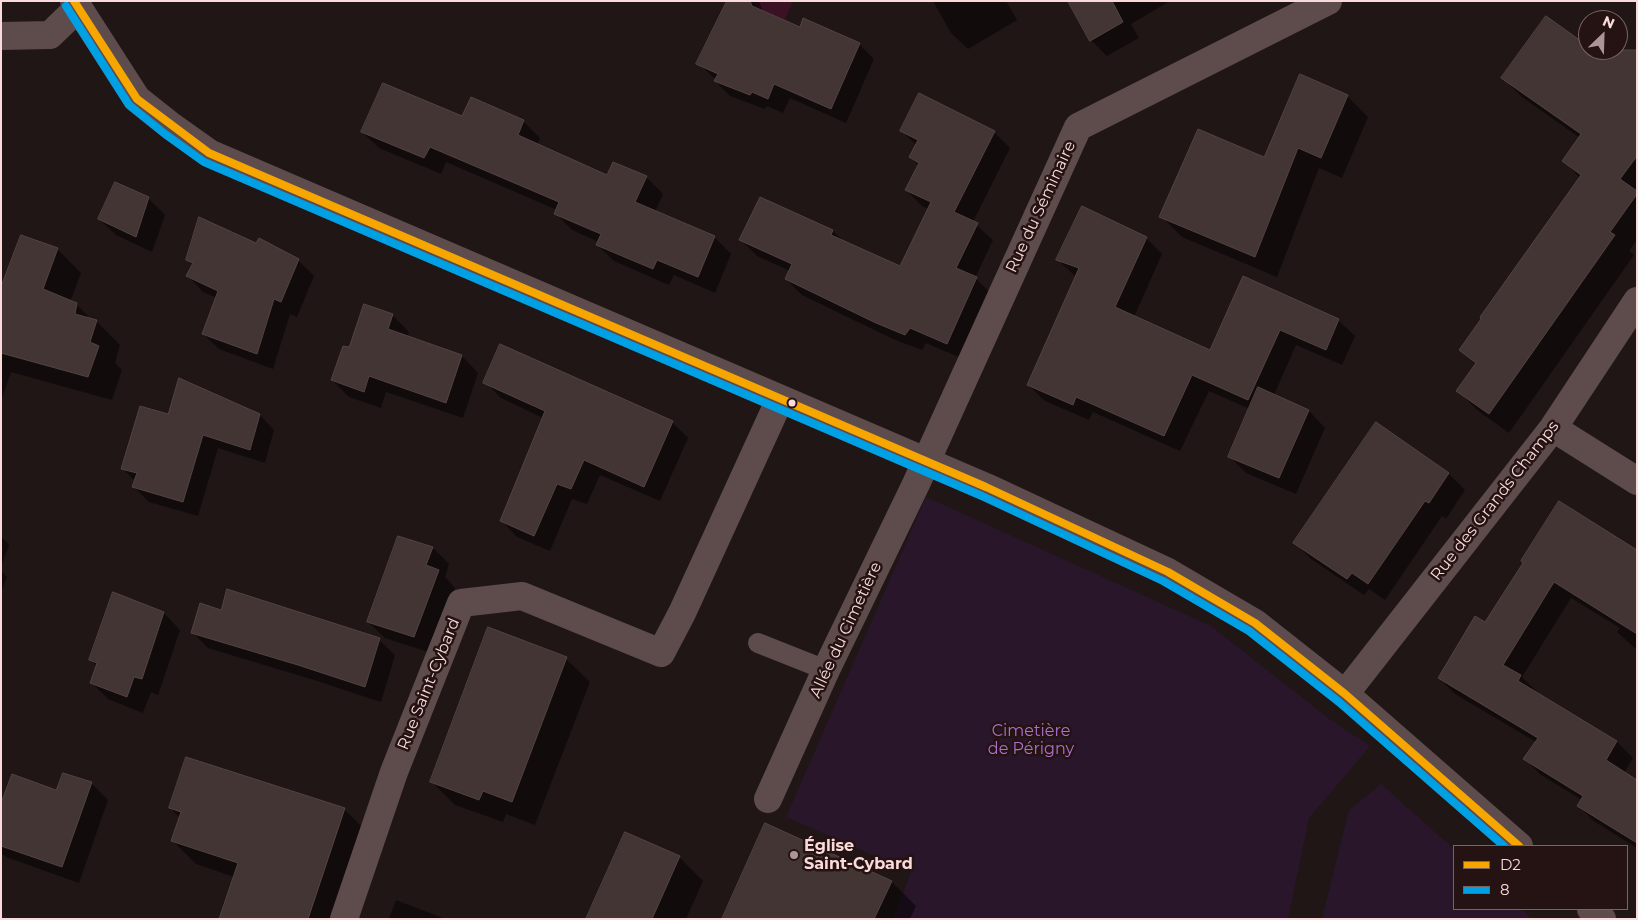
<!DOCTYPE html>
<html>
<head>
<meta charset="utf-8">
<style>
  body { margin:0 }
  #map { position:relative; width:1638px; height:920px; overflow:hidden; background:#201616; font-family:Montserrat,sans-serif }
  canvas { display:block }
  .frame { position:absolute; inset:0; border:2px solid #fadada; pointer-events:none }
  .legend { position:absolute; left:1453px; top:845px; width:175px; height:65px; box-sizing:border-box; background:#241312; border:1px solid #7a6362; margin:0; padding:6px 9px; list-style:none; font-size:15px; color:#fadada }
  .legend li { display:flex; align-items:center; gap:10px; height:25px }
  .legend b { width:25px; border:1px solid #7a6362 }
  .north { position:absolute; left:1578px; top:10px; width:50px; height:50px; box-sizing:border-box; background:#241312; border:1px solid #7a6362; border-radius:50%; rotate:24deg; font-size:14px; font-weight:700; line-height:20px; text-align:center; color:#fadada }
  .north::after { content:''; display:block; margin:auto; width:18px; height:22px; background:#ae9595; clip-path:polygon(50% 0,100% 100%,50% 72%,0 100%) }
</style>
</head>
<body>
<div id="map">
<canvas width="1638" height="920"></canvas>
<div class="frame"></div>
<ul class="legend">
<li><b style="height:6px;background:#f7a600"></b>D2</li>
<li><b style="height:6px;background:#00a0e4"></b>8</li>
</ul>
<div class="north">N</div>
</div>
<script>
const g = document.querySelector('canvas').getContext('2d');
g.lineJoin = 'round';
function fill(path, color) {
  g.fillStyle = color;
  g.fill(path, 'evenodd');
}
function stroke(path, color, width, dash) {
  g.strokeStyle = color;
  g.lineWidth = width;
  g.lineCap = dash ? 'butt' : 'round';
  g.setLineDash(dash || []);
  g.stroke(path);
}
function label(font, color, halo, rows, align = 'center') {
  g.font = font + ' Montserrat,sans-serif';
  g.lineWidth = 5;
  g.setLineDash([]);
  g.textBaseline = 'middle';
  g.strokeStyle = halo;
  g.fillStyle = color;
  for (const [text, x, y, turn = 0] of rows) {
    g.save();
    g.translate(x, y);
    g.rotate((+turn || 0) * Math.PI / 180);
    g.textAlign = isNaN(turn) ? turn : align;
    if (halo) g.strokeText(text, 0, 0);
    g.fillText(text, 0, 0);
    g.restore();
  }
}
const green = new Path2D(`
  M926 497 1211 626 1328 718 1370 746 1309 818 1288 919H893L911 872 786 817Z
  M1381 784 1454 849V909H1521L1532 919H1322L1349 810Z`);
const water = new Path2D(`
  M757 1H793L781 29 751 16Z`);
const shadow = new Path2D(`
  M728 1H759L763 12 800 29 804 20 860 45 874 59 846 123 790 98 783 113 767 106 765 109 730 96 715 81 716 80 698 63Z
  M933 1H1006L1017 20 968 49 951 33Z
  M1069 1H1170L1131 24 1139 38 1107 56 1091 40Z
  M1588 48V50L1637 59V240L1629 251 1634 255 1509 433 1477 410 1458 391 1476 365 1461 349 1580 178 1564 161 1580 138 1522 97 1503 78Z
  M1347 96 1368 117 1342 178 1319 168 1277 277 1182 237 1161 216 1264 159Z
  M463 118 523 121 540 138 537 145 607 176 646 177 663 194 655 212 714 237 731 254 715 293 674 275 669 285 614 261 597 245 599 242 572 230 555 213 557 210 446 162 441 174 379 148 362 132Z
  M902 131 994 132 1010 148 973 222 993 240 975 278 992 294 963 359 926 343 922 350 893 339 802 295 786 279 790 271 757 256 741 240 833 231 844 242 901 267 929 209 922 206 906 190 918 165 910 157 916 145Z
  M148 198 165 215 152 252 116 235 99 219Z
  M1146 238 1162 254 1134 317 1211 351 1243 277 1338 320 1355 336 1342 365 1296 345 1274 395 1309 411 1325 428 1296 494 1246 473 1229 456 1250 409 1209 391 1180 451 1093 412 1089 420 1045 401 1028 385 1076 277 1057 259Z
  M257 244 298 260 314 276 297 317 290 314 273 369 219 349 203 334 217 298 203 292 188 276 193 265 187 260Z
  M57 249 81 273 70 302 76 304 92 320 96 321 120 345 115 363 122 370 112 400 11 372 1 401V291Z
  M392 315 409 332 407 337 462 356 478 373 463 418 386 392 381 408 349 397 332 380 349 349Z
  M485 382 672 422 688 438 660 501 600 475 587 504 572 499 550 551 517 537 502 521 543 418 501 398Z
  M260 415 274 430 265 463 218 448 198 516 149 502 134 487 136 482 122 468 169 416Z
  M1377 424 1449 474 1465 490 1446 519 1442 516 1385 600 1369 589 1364 595 1311 559 1295 543Z
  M1 536 9 545 1 567Z
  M398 537 433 548 449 564 445 577 455 588 431 653 385 638 368 622Z
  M1524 563 1637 572V650L1617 632 1620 628 1571 598 1522 677 1537 692 1536 693 1617 742 1633 758 1624 773 1637 781V848L1595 822 1578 806 1582 800 1541 775 1525 759 1536 742 1455 694 1439 678 1485 624Z
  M1 571 7 577 1 592Z
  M221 611 379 640 395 655 381 702 314 680 208 648 192 632Z
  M164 613 180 630 158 695 151 692 143 713 108 699 91 682 97 666 90 659Z
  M566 659 590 682 535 825 506 814 503 822 455 805 431 781Z
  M186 758 345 810 368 833 340 919H221L234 877 196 864 173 841 180 818 170 808Z
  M91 783 108 800 79 883 6 857 1 853V807Z
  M679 857 703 881 686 919H590Z
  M892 882 916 906 910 919H723Z
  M396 900 443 918 444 919H389Z`);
const building = new Path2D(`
  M727 1H750L752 6 800 27 803 18 860 43 831 109 774 84 768 99 752 92 750 95 714 81 718 74 696 64Z
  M1068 1H1112L1123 22 1090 41Z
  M1546 16 1588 46V50H1637V156L1620 179 1637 191V194L1610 232 1615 235 1489 414 1456 391 1476 363 1459 350 1481 319 1480 317 1581 175 1562 161 1581 134 1501 78Z
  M1300 74 1348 95 1321 158 1298 148 1255 257 1159 217 1198 129 1264 157Z
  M383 83 462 116 471 97 524 120 518 135 607 175 613 162 647 176 635 202 715 236 698 277 657 260 653 269 596 245 601 234 554 214 559 202 430 147 424 158 361 132Z
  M919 93 995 131 954 212 978 223 956 268 977 277 947 344 910 328 905 335 876 323 785 279 792 264 739 240 760 197 833 230 831 235 900 266 931 202 905 190 919 163 909 157 918 140 900 131Z
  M115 182 149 197 136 237 98 219Z
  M1082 206 1147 237 1115 307 1210 350 1243 276 1339 319 1326 350 1280 330 1248 400 1192 375 1164 436 1076 397 1073 405 1027 385 1079 268 1056 260Z
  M199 217 256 243 259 238 299 259 281 302 274 299 257 354 202 334 218 291 186 276 193 263 186 260Z
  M21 235 58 248 43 289 77 303 75 314 97 320 90 342 99 346 88 377 1 353V287Z
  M364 304 393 314 388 329 462 355 446 403 369 376 364 392 331 380 343 346 349 347Z
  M500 344 673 421 644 487 584 460 571 489 557 484 534 536 500 521 545 411 483 383Z
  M179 378 260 414 250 450 203 435 183 502 132 487 137 473 121 469 140 406 168 414Z
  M1258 387 1309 410 1279 478 1228 457Z
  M1376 422 1449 473 1429 503 1425 501 1368 584 1352 573 1347 579 1293 543Z
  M1559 501 1637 550V634L1554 582 1503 665 1521 675 1518 681 1617 741 1606 760 1637 780V843L1577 806 1583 796 1523 759 1538 738 1438 678 1475 616 1485 622 1523 563 1521 561Z
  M398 536 433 547 426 565 439 570 414 637 367 622Z
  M227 589 380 638 365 687 298 665 191 633 200 603 221 610Z
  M113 592 164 612 142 679 134 677 127 697 90 683 97 663 89 660Z
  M488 627 567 657 512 802 483 791 479 800 430 782Z
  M186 757 345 808 308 919H219L238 863 171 841 181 812 169 808Z
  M63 773 92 782 62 867 1 846V803L12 774 56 790Z
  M765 823 892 881 874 919H722Z
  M625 832 680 856 652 919H586Z`);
const service = new Path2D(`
  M758 643 826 670`);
const minor = new Path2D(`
  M1 36 50 35 77 9
  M1553 428 1637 481
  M1345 694 1553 428 1637 301
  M768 799 826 670 916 484 1078 127 1328 1
  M344 919 394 772 461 603 522 596 661 653 682 613 780 399`);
const tertiary = new Path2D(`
  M74 1 137 99 171 126 209 153 986 487 1168 572 1255 623 1345 694 1519 846
  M1591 909 1602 919`);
const bus1 = new Path2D(`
  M74 1 137 99 209 153 986 487 1168 572 1255 623 1345 694 1519 846`);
const bus2 = new Path2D(`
  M66 6 129 105 165 134 204 162 982 496 1163 581 1249 631 1339 702 1504 846`);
const markers = [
  [792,403,4.5,"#fadada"],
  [794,855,5,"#ae9595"]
];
const streetNames = [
  ["Rue du Séminaire",1041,207,-65],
  ["Rue des Grands Champs",1495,501,-52],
  ["Allée du Cimetière",846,630,-65],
  ["Rue Saint-Cybard",429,684,-68]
];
const parkNames = [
  ["Cimetière",1031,731],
  ["de Périgny",1031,749]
];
const poiNames = [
  ["Église",804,846],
  ["Saint-Cybard",804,864]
];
fill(green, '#29162a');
fill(water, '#3a1125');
fill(shadow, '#0007');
fill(building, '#423534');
stroke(building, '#534342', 1);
stroke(service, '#5e4c4d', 20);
stroke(minor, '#5e4c4d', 28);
stroke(tertiary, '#5e4c4d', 28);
stroke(bus1, '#f7a600', 8);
stroke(bus2, '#00a0e4', 8);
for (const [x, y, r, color] of markers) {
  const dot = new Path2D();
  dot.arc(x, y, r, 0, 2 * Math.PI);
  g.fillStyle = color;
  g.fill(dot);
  stroke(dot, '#241312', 2);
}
label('16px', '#fadada', '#241312', streetNames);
label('16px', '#ae6fd0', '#241312', parkNames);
label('bold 16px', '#fadada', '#241312', poiNames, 'left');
</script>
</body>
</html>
